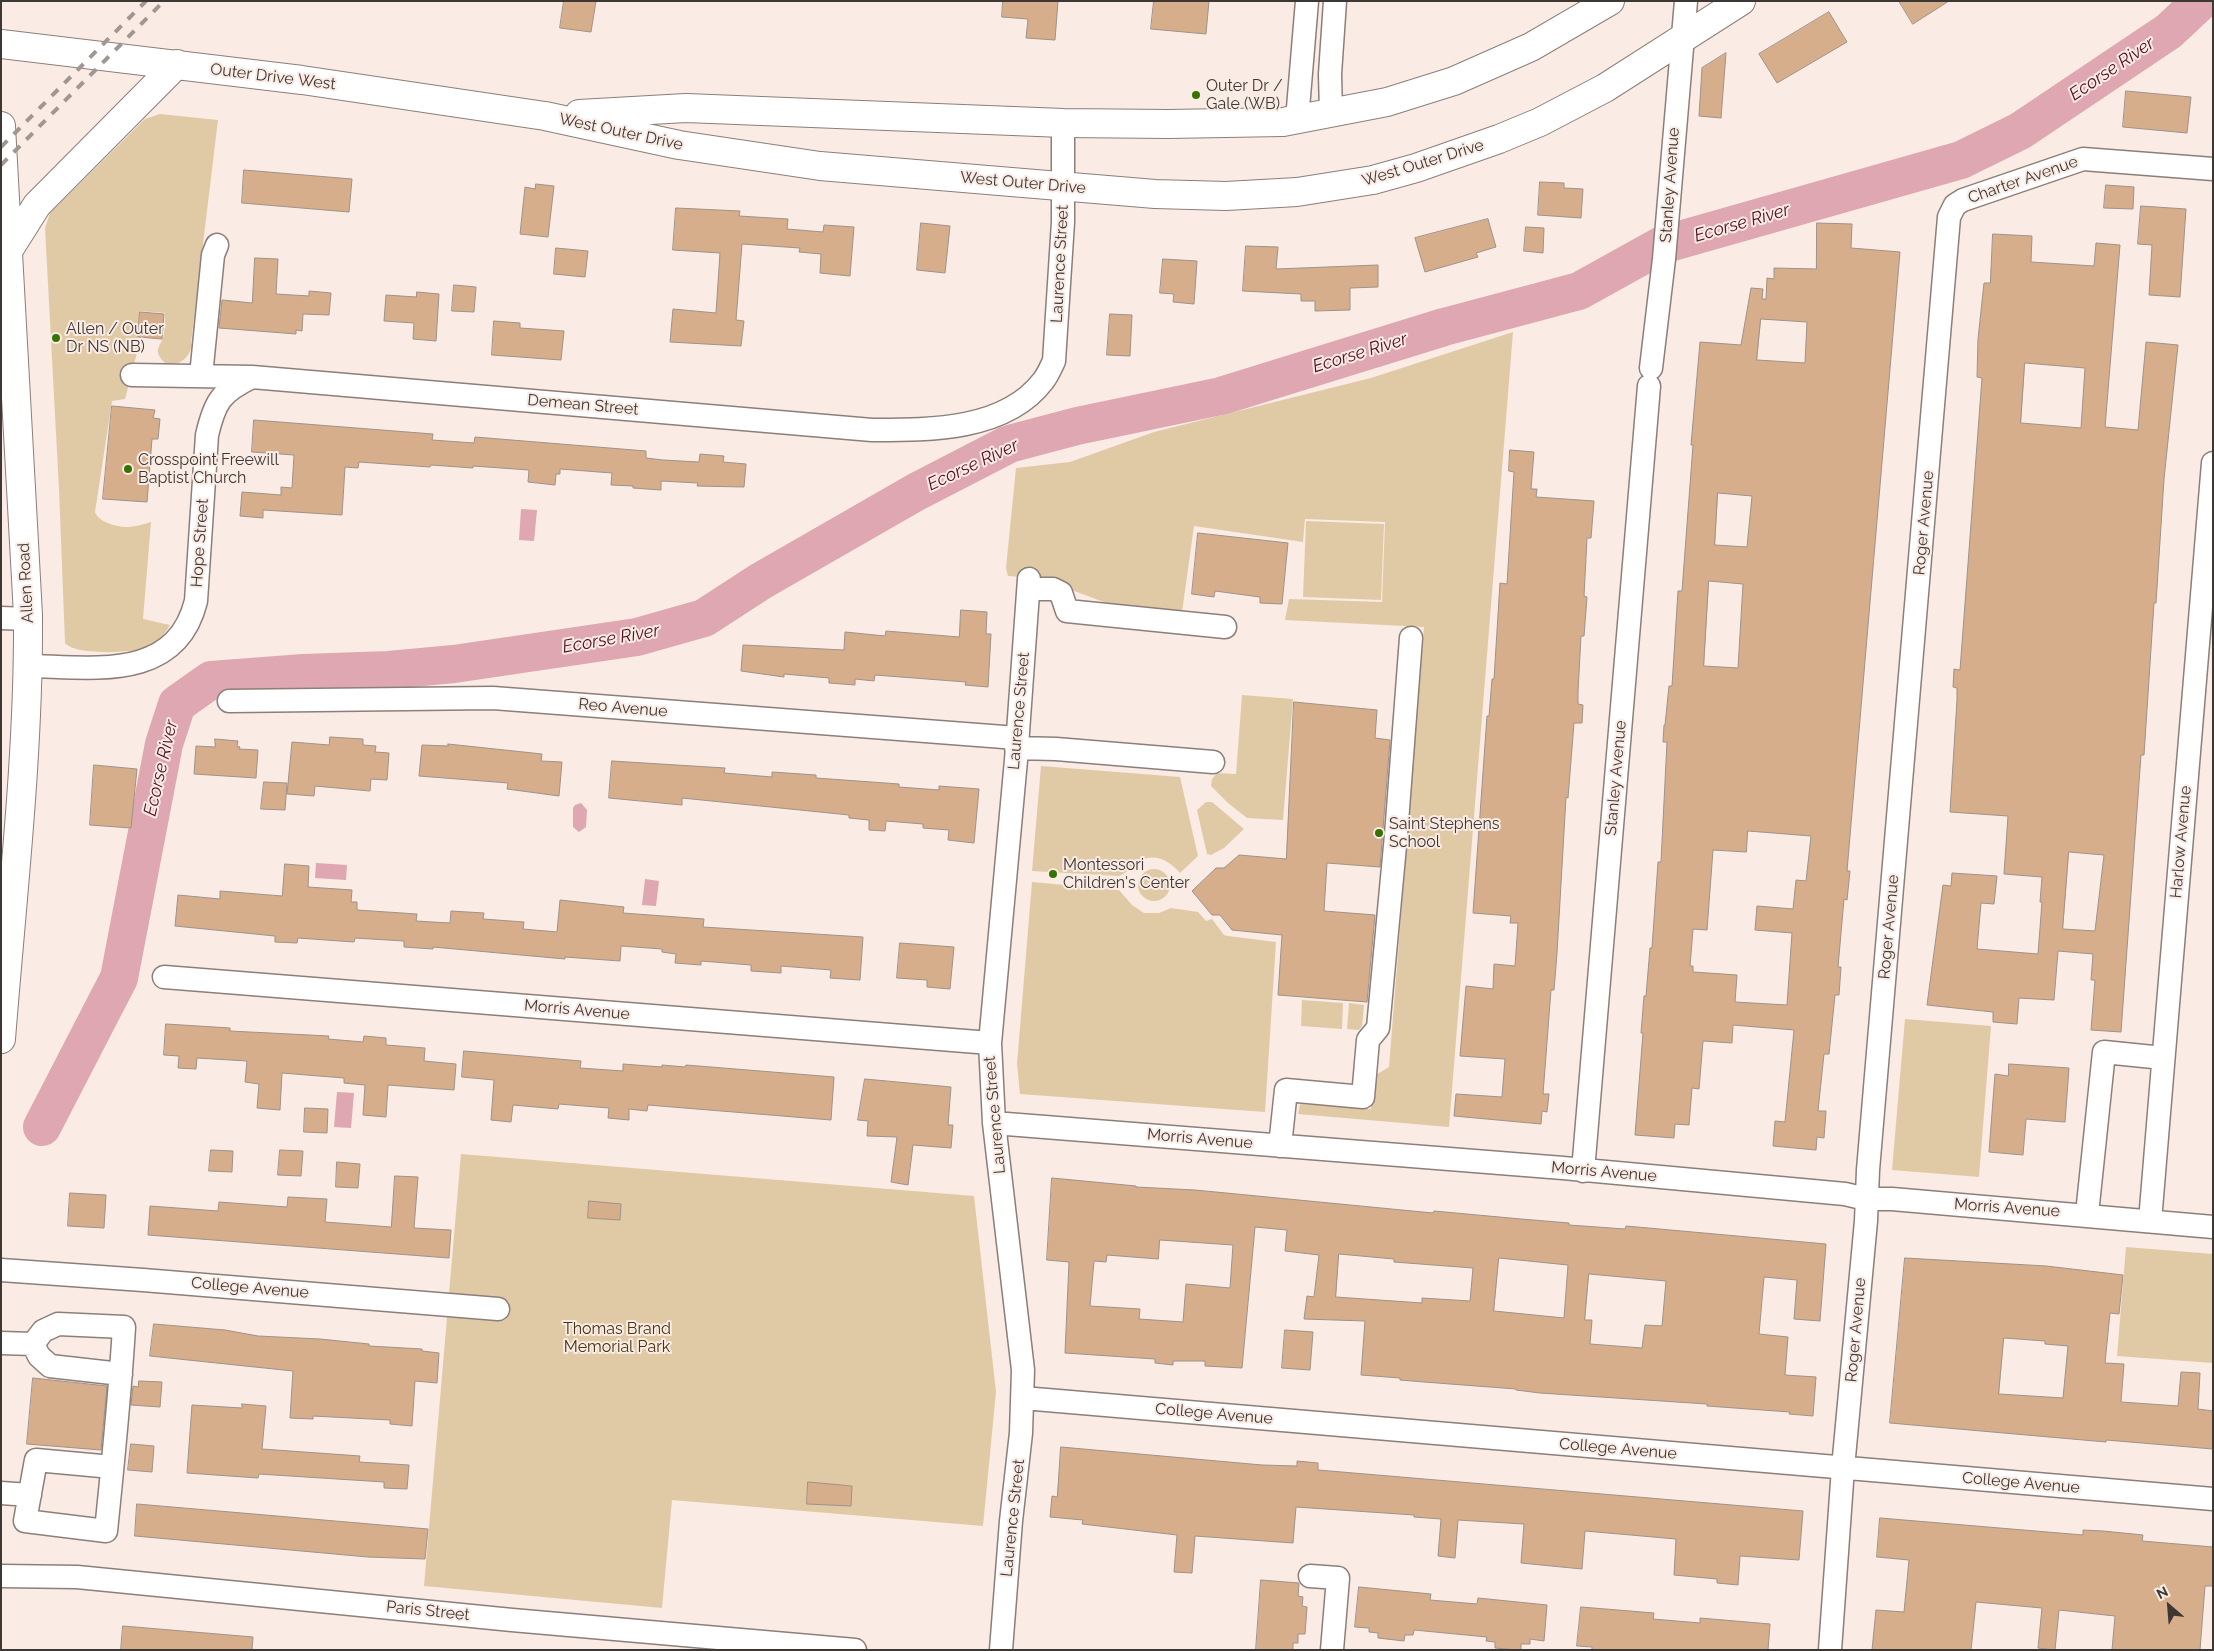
<!DOCTYPE html>
<html>
<head>
<meta charset="utf-8">
<style>
  body { margin:0 }
  #map { position:relative; width:2214px; height:1651px; overflow:hidden; background:#faebe4; font-family:Raleway,sans-serif }
  canvas { display:block }
  .frame { position:absolute; inset:0; border:2px solid #3e3835; pointer-events:none }
  .north { position:absolute; left:2144px; top:1581px; width:50px; height:50px; -webkit-text-stroke:4px #faebe4; paint-order:stroke; rotate:333deg; font-size:14px; font-weight:700; line-height:20px; text-align:center; color:#3e3835 }
  .north::after { content:''; display:block; margin:auto; width:18px; height:22px; background:#3e3835; clip-path:polygon(50% 0,100% 100%,50% 72%,0 100%) }
</style>
</head>
<body>
<div id="map">
<canvas width="2214" height="1651"></canvas>
<div class="frame"></div>
<div class="north">N</div>
</div>
<script>
const g = document.querySelector('canvas').getContext('2d');
g.lineJoin = 'round';
function fill(path, color) {
  g.fillStyle = color;
  g.fill(path, 'evenodd');
}
function stroke(path, color, width, dash) {
  g.strokeStyle = color;
  g.lineWidth = width;
  g.lineCap = dash ? 'butt' : 'round';
  g.setLineDash(dash || []);
  g.stroke(path);
}
function label(font, color, halo, rows, align = 'center') {
  g.font = font + ' Raleway,sans-serif';
  g.lineWidth = 4;
  g.setLineDash([]);
  g.textBaseline = 'middle';
  g.strokeStyle = halo;
  g.fillStyle = color;
  for (const [text, x, y, turn = 0] of rows) {
    g.save();
    g.translate(x, y);
    g.rotate((+turn || 0) * Math.PI / 180);
    g.textAlign = isNaN(turn) ? turn : align;
    if (halo) g.strokeText(text, 0, 0);
    g.fillText(text, 0, 0);
    g.restore();
  }
}
const green = new Path2D(`
  M160 114 218 120 191 343 192 345C189 358 180 367 165 363 154 352 158 349 163 338 165 331 165 321 165 313L140 311 137 340 140 341 125 399 112 401 95 512C98 522 117 527 127 527 135 527 144 524 151 522L143 619 170 625C165 634 157 643 148 647 133 653 76 656 65 643L59 489 45 228 50 213 145 119Z
  M1513 332 1449 1127 1298 1114 1300 1104 1371 1109 1374 1076 1389 1067 1424 627 1285 620 1289 599 1382 602 1385 522 1305 519 1303 542 1194 526 1182 612 1114 606 1040 578 1008 576 1006 568 1016 468 1070 462 1154 432 1371 378Z
  M1306 521 1384 524 1381 600 1303 597Z
  M1242 695 1293 699 1283 820 1247 818 1228 803 1211 786 1212 779 1217 773 1236 774Z
  M1041 766 1180 777 1198 856 1180 873C1169 860 1154 852 1138 862 1131 867 1127 873 1119 876L1032 871Z
  M1206 802H1212L1244 829 1224 848 1211 855 1207 854 1197 810Z
  M1138 885a16 16 0 1 1 32 0a16 16 0 1 1-32 0Z
  M1032 882 1119 890 1132 905 1144 913H1159L1171 908 1198 912 1206 921 1212 919 1224 935 1228 936 1276 942 1265 1112 1020 1094 1017 1064Z
  M1302 1000 1343 1003 1342 1029 1301 1026Z
  M1349 1003 1364 1005 1362 1026 1359 1030 1347 1029Z
  M1905 1019 1991 1026 1979 1177 1892 1170Z
  M461 1154 974 1196 996 1392 983 1526 672 1500 662 1608 424 1586Z
  M2126 1247 2213 1254V1363L2117 1356Z`);
const water = new Path2D(`
  M521 509 537 510 534 541 519 540Z
  M581 803 587 810 586 827 579 832 573 827V808L575 805Z
  M316 863 347 865 346 880 315 878Z
  M645 879 659 881 656 906 642 905Z
  M337 1092 354 1093 351 1128 334 1127Z`);
const river = new Path2D(`
  M42 1127 119 978 164 744 177 704 211 680 304 673 389 670 454 664 637 637 704 618 761 581 916 492 1009 444 1077 426 1221 396 1444 327 1579 291 1662 245 1961 160 2020 131 2169 31 2201 1`);
const building = new Path2D(`
  M564 1H596L591 32 560 28Z
  M1003 1H1058L1055 40 1026 38 1028 19 1002 17Z
  M1154 1H1209L1206 34 1151 29Z
  M1899 1H1949L1913 24Z
  M1829 12 1847 42 1777 83 1759 54Z
  M1726 53 1721 118 1699 116 1702 68Z
  M2126 91 2191 97 2187 133 2123 127Z
  M244 170 352 179 349 212 242 203Z
  M1540 182 1564 183V188L1583 189 1581 218 1538 215Z
  M536 184 554 186 548 237 520 234 525 187 535 189Z
  M2106 185 2134 187 2133 209 2104 208Z
  M2141 206 2186 209 2180 297 2149 295 2152 245 2138 244Z
  M676 208 740 211 739 216 788 219 787 229 823 232 824 225 854 227 850 276 820 273 821 254 799 252 800 248 742 244 736 320 744 321 741 346 670 342 673 309 716 313 720 253 673 250Z
  M1488 219 1496 247 1476 253 1478 257 1425 272 1415 238Z
  M921 223 950 226 945 273 917 270Z
  M1817 223 1852 224 1851 248 1900 252 1847 871H1850L1847 900 1844 899 1838 967H1841L1839 995H1835L1829 1054H1824L1818 1111H1826L1824 1138 1817 1137 1816 1150 1773 1146 1775 1121 1785 1122 1794 1030 1733 1025 1732 1043 1703 1041 1699 1089 1692 1088 1689 1125 1675 1124 1674 1138 1635 1135 1643 1033H1641L1644 996H1646L1650 948H1652L1658 862H1661L1667 742H1663L1664 725H1665L1669 686H1672L1678 591H1682L1693 445H1691L1700 342 1741 345 1751 288 1763 289 1762 299H1766L1767 278 1774 279V268L1816 269ZM1761 319 1807 322 1805 363 1757 360ZM1718 493 1752 496 1747 547 1715 545ZM1709 581 1743 584 1738 668 1704 666ZM1748 831 1811 836 1806 881 1796 880 1793 909 1757 906 1755 930 1792 933 1787 1005 1735 1002 1737 975 1693 972V966H1690L1693 929 1707 930 1713 850 1746 852Z
  M1526 227 1544 228 1543 253 1524 251Z
  M1993 234 2032 236 2031 262 2094 266 2096 243 2120 245 2105 427 2138 430 2146 342 2178 345 2164 479 2156 603H2154L2144 755H2141L2121 1032 2091 1030 2095 980H2091L2093 954 2058 951 2054 1000 2019 998 2017 1024 1993 1022V1012L1927 1005 1943 885 1951 886 1952 873 1997 876 1994 904 1981 903 1977 949 2038 954 2042 902H2040L2042 877 2004 874 2008 816 1950 812 1957 700V688L1953 687 1954 669 1960 670 1982 378 1977 377 1978 339 1984 283H1990ZM2025 363 2085 368 2081 428 2021 423ZM2069 852 2104 855 2095 931 2063 929Z
  M1246 246 1278 247 1276 269 1378 265V287L1350 288V310L1315 311V301H1301V294L1243 291Z
  M556 248 588 251 585 277 554 274Z
  M255 258 278 259 276 294 309 296V291L331 293 329 315 303 314 302 331 296 330V334L219 328 222 300 252 303Z
  M1163 259 1197 261 1194 304 1173 302 1174 294 1160 293Z
  M454 285 476 287 474 312 452 311Z
  M417 292 439 294 436 341 413 339 414 323 384 321 386 295 416 297Z
  M140 312 164 314 162 339 138 337Z
  M1110 314 1132 315 1130 356 1107 355Z
  M494 321 520 323V328L564 331 561 360 492 355Z
  M112 406 155 410 153 418 160 419 158 439H152L147 502 103 499Z
  M254 420 433 434 432 440 474 443 475 437 646 451V458L663 460 699 462 700 454 724 456 723 462 746 464 744 487 697 486 698 483 661 481V490L633 488V486L611 485 612 473 560 469V474H556L555 485 528 482 529 470 473 466V468L431 465 430 467 359 462 358 468 345 467 342 515 263 510V518L240 516 242 492 281 495V487L292 488 294 455 252 452Z
  M1510 450 1534 452 1531 489H1537L1536 497 1594 501 1591 538H1587L1584 596 1587 597 1584 636H1581L1578 692V704L1583 705 1582 723H1574L1568 798 1566 797 1557 953 1554 990H1551L1543 1094H1549L1547 1112 1542 1111 1541 1124 1454 1116 1456 1094 1502 1097 1505 1059 1460 1056 1466 986 1493 989 1494 964 1515 966 1518 923H1510L1511 916 1473 913 1487 716H1489L1492 679H1494L1500 583 1507 584 1514 472 1509 471Z
  M1198 533 1288 543 1282 604 1260 603V597L1215 591 1214 597 1192 594Z
  M961 610 987 612 986 634H991L988 687 965 685 966 682 875 675 874 681 855 679V685L829 683V678L784 674V677L741 671 743 645 844 650 845 632 885 636 886 631 959 637Z
  M1294 702 1377 710 1375 738 1390 740 1380 867 1327 863 1324 911 1375 915 1367 1002 1278 995 1282 935 1232 930 1220 915H1212L1192 891 1216 868H1224L1239 855 1286 859Z
  M330 737 363 739V745L376 746 375 752 389 753 387 780 371 779 370 791 315 786 314 796 287 794 292 742 329 745Z
  M215 739 238 741 237 746 240 747 239 749 258 750 256 778 194 774 196 746 215 747Z
  M448 744 542 754 541 761 562 762 559 796 507 789 508 783 419 776 422 745 448 746Z
  M612 761 725 768 724 773 772 777V772L816 775V778L899 784V787L939 790V786L979 789 974 843 948 840 949 830 923 828V824L886 821 885 831 869 830V820L849 818V815L682 798V805L609 798Z
  M94 765 137 769 131 828 90 825Z
  M264 782 287 783 285 810 261 809Z
  M285 864 309 866 308 887 352 890 351 902H357V910L417 914 416 921 450 923 451 911 484 913 483 919 524 922 523 929 557 932 560 900 624 907 623 913 704 919 703 927 863 937 860 980 830 978 831 970 781 966V973L751 971V965L701 961V965L675 963 676 954 662 952V949L621 946 620 961 565 957V959L433 947V949L404 947V941L355 938 354 942 298 938 297 943 275 942V936L175 926 178 895 220 899V891L282 896Z
  M900 943 954 947 950 989 927 987V980L897 978Z
  M166 1024 230 1028V1031L329 1036 328 1039 363 1042 364 1036 386 1038V1045L425 1048 424 1061 456 1064 454 1090 388 1085 386 1117 363 1115 365 1085 344 1083V1078L282 1073 280 1110 257 1108 259 1084 245 1082 247 1061 197 1058 196 1069 178 1068 179 1056 164 1055Z
  M464 1051 581 1061 580 1068 623 1071V1064L662 1067V1065L685 1067 686 1065 834 1077 831 1120 648 1105 647 1111 629 1109V1120L608 1118 609 1108 559 1104 558 1109 513 1105 511 1122 491 1120 494 1080 462 1077Z
  M2009 1064 2069 1068 2065 1122 2026 1119 2023 1155 1989 1152 1995 1074 2008 1076Z
  M865 1079 951 1087 948 1125H953L951 1148 913 1145 908 1185 891 1182 897 1137 867 1136 868 1121 858 1120Z
  M305 1108 328 1109 327 1133 304 1132Z
  M211 1150 233 1151 232 1172 209 1171Z
  M280 1150 303 1151 301 1176 278 1175Z
  M337 1162 360 1164 358 1188 336 1187Z
  M395 1176 418 1177 414 1228 451 1230 449 1258 148 1235 150 1206 218 1211 219 1202 287 1207 288 1197 327 1199 325 1222 391 1227Z
  M1052 1178 1136 1186V1187L1195 1190 1433 1213 1434 1211 1521 1219 1569 1223V1225L1625 1229 1626 1226 1826 1244 1820 1321 1794 1319 1797 1280 1764 1277 1759 1334 1788 1337 1785 1375 1816 1377 1813 1416 1789 1414 1790 1412 1707 1406V1404L1540 1393 1516 1390V1389L1424 1382 1400 1380V1378L1361 1375 1365 1321 1304 1319 1307 1296 1314 1297 1319 1255 1285 1251 1287 1230 1255 1227 1242 1368 1205 1366V1361H1173V1365L1155 1363V1359L1065 1353 1069 1262 1047 1260ZM1160 1240 1233 1245 1230 1288 1186 1284 1183 1322 1139 1319 1140 1309 1090 1306 1094 1261 1106 1262 1107 1255 1158 1259ZM1339 1254 1394 1259V1262L1473 1268 1470 1301 1422 1298V1303L1336 1297ZM1499 1258 1568 1265 1564 1318 1494 1311ZM1589 1274 1666 1281 1662 1326 1645 1325 1642 1348 1590 1344 1592 1320H1585Z
  M70 1193 106 1195 104 1228 68 1226Z
  M589 1201 621 1204 620 1220 588 1218Z
  M1905 1258 2046 1266 2123 1275 2119 1314 2110 1313 2105 1363 2124 1364 2121 1402 2178 1406 2181 1372 2200 1373 2198 1409 2213 1411V1449L2106 1440V1442L1890 1423ZM2004 1338 2045 1341V1344L2068 1346 2063 1398 1999 1394Z
  M154 1324 225 1330 258 1336 320 1339 369 1344V1346L422 1349V1351L439 1353 437 1383 415 1381 412 1426 390 1424V1420L313 1416V1419L290 1418 293 1371 150 1356Z
  M1285 1330 1313 1332 1310 1370 1282 1368Z
  M33 1378 107 1386 101 1450 27 1444Z
  M139 1381 162 1382 160 1407 131 1405 133 1386 138 1387Z
  M242 1404 266 1406 262 1449 360 1456 359 1462 409 1465 407 1489 384 1488V1482L259 1474 258 1478 187 1473 192 1405 242 1408Z
  M131 1444 154 1446 152 1472 128 1470Z
  M1061 1447 1262 1465 1297 1466V1461L1318 1463V1470L1803 1511 1799 1560 1740 1556 1738 1585 1717 1583V1579L1674 1575 1676 1539 1585 1531 1582 1569 1521 1563 1524 1524 1458 1520 1455 1558 1438 1556 1441 1519 1414 1517V1515L1296 1507 1293 1543 1195 1536 1192 1573 1174 1572 1177 1535 1082 1524 1083 1520 1050 1517 1052 1496 1057 1497Z
  M808 1482 852 1486 851 1506 807 1504Z
  M137 1504 428 1529 425 1559 368 1557 135 1536Z
  M1880 1518 2083 1535V1530L2103 1531 2143 1535 2142 1541 2213 1547V1586H2205L2200 1650H2112L2115 1616 2059 1610 2055 1650 2038 1648 2042 1608 1976 1602 1971 1650H1872L1876 1610 1904 1612 1909 1560 1877 1557Z
  M1261 1580 1299 1583 1298 1596 1303 1597 1302 1606 1307 1607 1305 1634H1298V1643H1293V1650H1256Z
  M1359 1587 1431 1594 1430 1600 1477 1604 1478 1598 1547 1605 1544 1641 1530 1639V1644H1521V1650H1517L1495 1648V1642L1486 1641 1487 1637 1414 1630 1413 1635H1405L1404 1641 1378 1638V1633L1369 1632V1628L1355 1627Z
  M1581 1607 1654 1613 1653 1619 1700 1623V1618L1770 1624 1768 1650H1592V1647L1577 1646Z
  M123 1626 253 1637 252 1650H121Z`);
const minor = new Path2D(`
  M1331 113 1330 74 1335 1
  M1297 120 1307 1
  M1651 368 1664 259 1686 1
  M132 375 252 377 872 430C928 430 1005 431 1043 381 1048 375 1051 367 1054 361L1063 222V123
  M201 376 213 255 217 245
  M1029 589H1053L1061 593 1067 611 1225 627
  M1 618 28 619
  M28 666C93 667 176 682 196 601L207 435C215 401 221 392 252 377
  M229 701 493 698 1017 738
  M1016 748 1056 749 1213 762
  M164 977 990 1043
  M994 1123 1563 1168 1845 1194 1866 1199H1892L2213 1227
  M1280 1146 1286 1090 1363 1097 1368 1040 1378 1028 1396 835 1411 638
  M1583 1171 1649 386
  M2087 1214 2104 1052 2163 1058
  M2150 1221 2213 463
  M1 1270 143 1280 498 1309
  M1 1343 33 1344
  M1023 1398 2213 1499
  M112 1467 36 1460 25 1521 106 1531C113 1463 120 1395 124 1327L58 1324 43 1331 33 1344 39 1356 50 1366 121 1374
  M1 1493 30 1495
  M1 1576 77 1577 512 1620 855 1650
  M1310 1576 1338 1578 1332 1650
  M1001 1650 1011 1521 1021 1433 1023 1370 994 1123 990 1043 1016 760 1029 579
  M1830 1650 1843 1468 1866 1221 1868 1170 1949 217 1955 205 1963 200 2083 159 2213 169`);
const major = new Path2D(`
  M1 44 302 80 545 116 679 145 820 166 1155 194 1226 196 1297 192 1373 180 1416 168 1499 139 1540 122 1605 88 1741 1
  M579 114 686 108 1063 123 1168 124 1283 122 1387 102 1454 81 1531 47 1610 1
  M1 126 28 615C29 756 12 898 1 1039
  M8 251 37 205 177 64`);
const rail = new Path2D(`
  M1 147 146 1
  M1 165 164 1`);
const markers = [
  [1196,95,5,"#377203"],
  [56,338,5,"#377203"],
  [128,469,5,"#377203"],
  [1379,833,5,"#377203"],
  [1053,874,5,"#377203"]
];
const streetNames = [
  ["Outer Drive West",273,77,7],
  ["West Outer Drive",621,132,12],
  ["West Outer Drive",1423,163,-17],
  ["Charter Avenue",2023,180,-19],
  ["West Outer Drive",1023,183,5],
  ["Stanley Avenue",1670,185,-86],
  ["Laurence Street",1060,264,-87],
  ["Demean Street",583,405,5],
  ["Roger Avenue",1924,523,-85],
  ["Hope Street",200,543,-86],
  ["Allen Road",26,583,-93],
  ["Reo Avenue",623,708,5],
  ["Laurence Street",1019,711,-85],
  ["Stanley Avenue",1616,778,-85],
  ["Harlow Avenue",2181,842,-85],
  ["Roger Avenue",1889,927,-85],
  ["Morris Avenue",577,1010,5],
  ["Laurence Street",995,1115,-95],
  ["Morris Avenue",1200,1139,5],
  ["Morris Avenue",1604,1172,5],
  ["Morris Avenue",2007,1208,4],
  ["College Avenue",250,1288,5],
  ["Roger Avenue",1856,1330,-85],
  ["College Avenue",1214,1414,5],
  ["College Avenue",1618,1449,5],
  ["College Avenue",2021,1483,5],
  ["Laurence Street",1013,1518,-84],
  ["Paris Street",428,1611,6]
];
const poiNames = [
  ["Outer Dr /",1206,86],
  ["Gale (WB)",1206,104],
  ["Allen / Outer",66,329],
  ["Dr NS (NB)",66,347],
  ["Crosspoint Freewill",138,460],
  ["Baptist Church",138,478],
  ["Saint Stephens",1389,824],
  ["School",1389,842],
  ["Montessori",1063,865],
  ["Children's Center",1063,883]
];
const parkNames = [
  ["Thomas Brand",617,1329],
  ["Memorial Park",617,1347]
];
const waterNames = [
  ["Ecorse River",2112,69,-34],
  ["Ecorse River",1742,223,-16],
  ["Ecorse River",1360,353,-17],
  ["Ecorse River",973,465,-25],
  ["Ecorse River",611,639,-10],
  ["Ecorse River",161,768,-77]
];
fill(green, '#e0caa6');
fill(water, '#dea7b1');
stroke(river, '#dea7b1', 38);
fill(building, '#d7ae8b');
stroke(building, '#9e9289', 1);
stroke(minor, '#8c7e79', 25);
stroke(major, '#8c7e79', 30);
stroke(minor, '#fff', 22);
stroke(major, '#fff', 28);
stroke(rail, '#a19792', 4, [9, 9]);
for (const [x, y, r, color] of markers) {
  const dot = new Path2D();
  dot.arc(x, y, r, 0, 2 * Math.PI);
  g.fillStyle = color;
  g.fill(dot);
  stroke(dot, '#faebe4', 2);
}
label('16px', '#3e3835', '#faebe4', streetNames);
label('16px', '#3e3835', '#faebe4', poiNames, 'left');
label('16px', '#473410', '#faebe4', parkNames);
label('italic 18px', '#511025', '#faebe4', waterNames);
</script>
</body>
</html>
